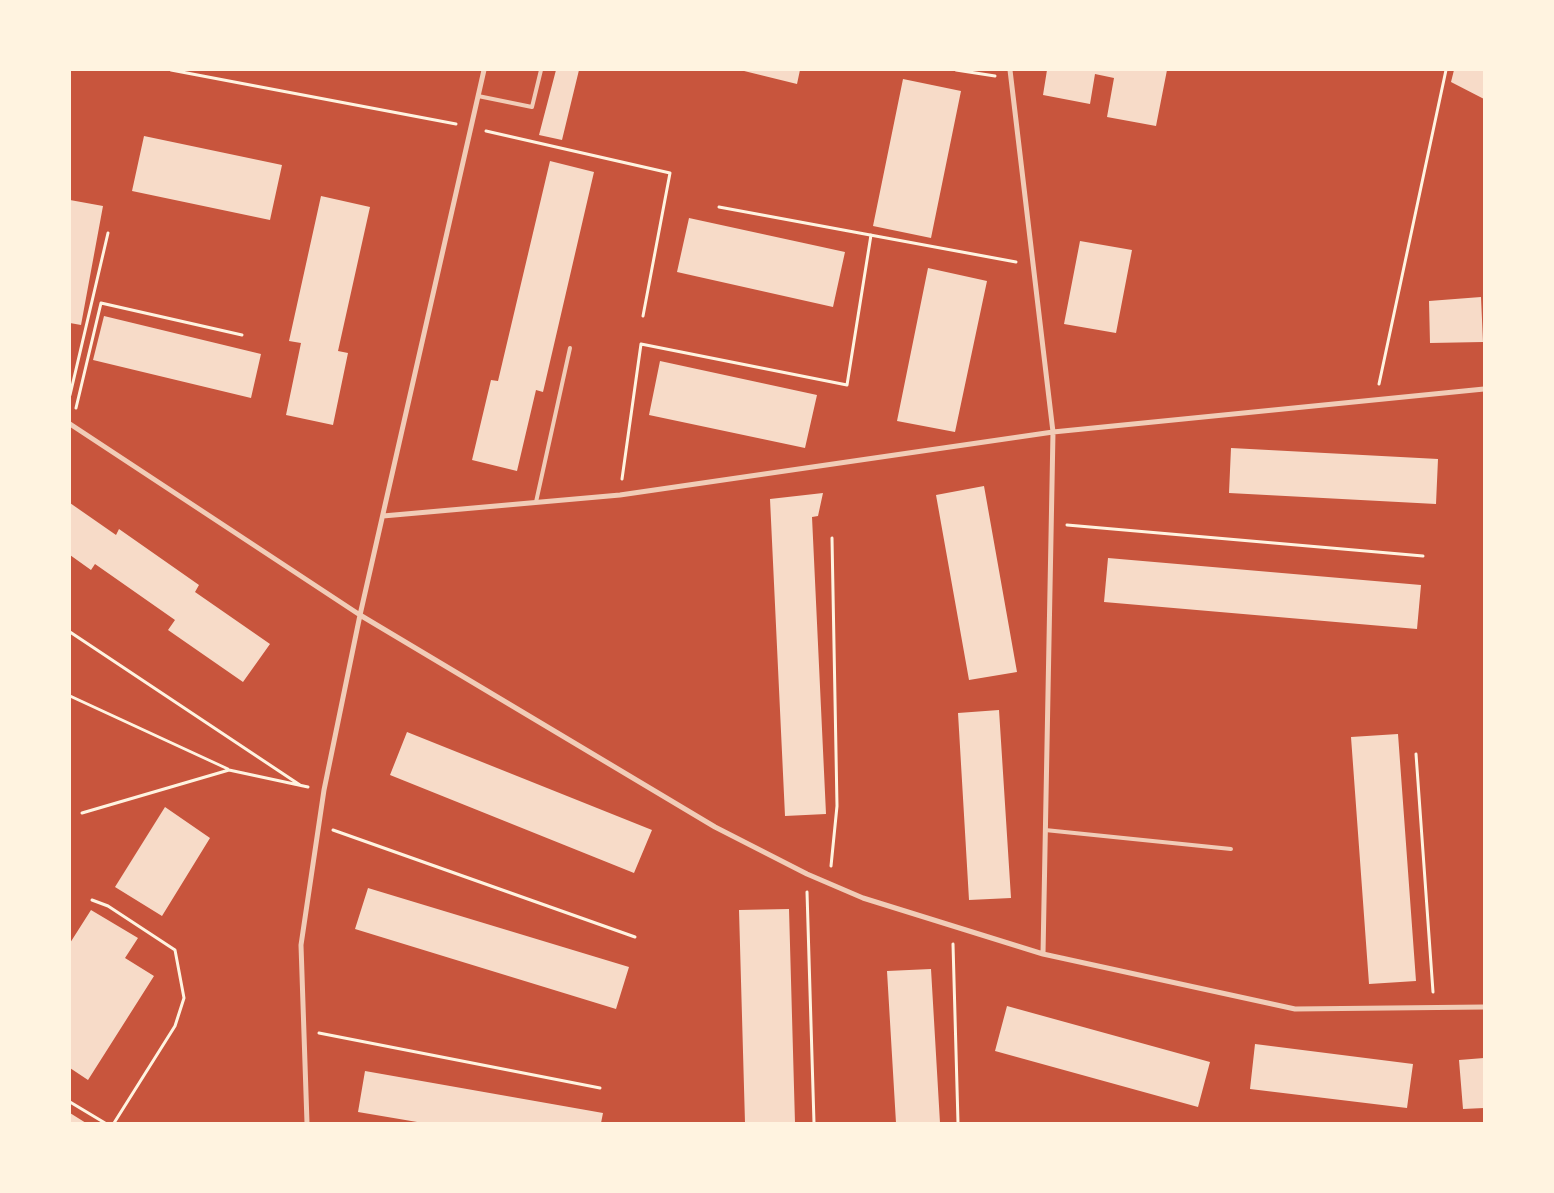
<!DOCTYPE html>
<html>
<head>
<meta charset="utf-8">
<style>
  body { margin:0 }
  #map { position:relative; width:1554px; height:1193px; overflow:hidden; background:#c8553d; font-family:"Fira Sans",sans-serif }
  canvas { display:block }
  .frame { position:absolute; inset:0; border:71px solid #fff3e0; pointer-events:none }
</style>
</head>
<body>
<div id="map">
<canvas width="1554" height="1193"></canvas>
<div class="frame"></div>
</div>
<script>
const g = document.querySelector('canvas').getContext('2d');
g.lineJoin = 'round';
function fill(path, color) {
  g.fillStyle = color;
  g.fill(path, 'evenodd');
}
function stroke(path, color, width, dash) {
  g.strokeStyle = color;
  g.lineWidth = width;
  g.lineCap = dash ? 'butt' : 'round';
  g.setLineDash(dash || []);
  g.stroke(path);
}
const building = new Path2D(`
  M556 70H579L562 140 539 135Z
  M740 70H800L797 84Z
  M1047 70H1167L1156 126 1107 117 1114 78 1095 74 1090 104 1043 95Z
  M1454 70H1484V99L1451 82Z
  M903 79 961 91 931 238 873 226Z
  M144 136 282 165 270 220 132 191Z
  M550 161 594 172 543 392 536 390 517 471 472 460 491 380 498 381Z
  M321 196 370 207 338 351 348 353 333 425 286 415 301 343 289 341Z
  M70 200 103 206 81 325 70 323Z
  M689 218 845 252 833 307 677 272Z
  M1080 241 1132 250 1116 333 1064 324Z
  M928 268 987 281 955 432 897 421Z
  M1481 297 1483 342 1430 343 1429 301Z
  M104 316 261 354 251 398 93 360Z
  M660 361 817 395 805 448 649 415Z
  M1231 448 1438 459 1436 504 1229 493Z
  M984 486 1017 672 969 680 936 495Z
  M823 493 818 516 812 517 826 814 785 816 770 499Z
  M70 503 116 535 119 529 199 585 195 592 270 644 243 682 168 630 175 620 95 564 91 570 70 555Z
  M1108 558 1421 585 1417 629 1104 602Z
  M999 710 1011 898 969 900 958 713Z
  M407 732 652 830 634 873 390 775Z
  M1398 734 1416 981 1369 984 1351 737Z
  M165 807 210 838 162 916 115 887Z
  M368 888 629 967 616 1009 355 929Z
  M789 909 795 1123H745L739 910Z
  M91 910 138 938 125 958 154 976 88 1080 70 1068V943Z
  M931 969 940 1123H896L887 971Z
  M1007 1006 1210 1062 1198 1107 995 1051Z
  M1255 1044 1413 1064 1407 1108 1250 1089Z
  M1484 1058V1108L1463 1109 1459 1060Z
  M365 1071 603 1113 601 1123H423L358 1112Z
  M70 1113 86 1123H70Z`);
const path = new Path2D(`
  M171 70 456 124
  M956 70 995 76
  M486 131 670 173 643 316
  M719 207 1016 262
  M1379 384 1446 70
  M70 395 108 233
  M76 408 101 303 242 335
  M622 479 641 344 847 385 871 235
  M1067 525 1423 556
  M70 632 300 785
  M70 696 228 769
  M1416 754 1433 992
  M82 813 229 770 308 787
  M333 830 635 937
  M831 866 837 806 832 538
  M807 892 814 1123
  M92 900 108 906 175 950 184 998 175 1026 114 1123
  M953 944 958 1123
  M319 1033 600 1088
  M70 1102 105 1123`);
const service = new Path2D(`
  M478 96 532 107 541 70
  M536 502 570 348
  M1045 830 1231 849`);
const minor = new Path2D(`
  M1010 70 1053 432 1043 954
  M70 424 360 615 715 827 807 874 863 898 1043 954 1295 1009 1484 1007
  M383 516 620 495 1053 432 1484 389
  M307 1123 301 945 324 790 360 615 484 70`);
fill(building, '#f7dbc8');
stroke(path, '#fff3e0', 3);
stroke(service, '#f1ccb7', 4);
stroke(minor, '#f1ccb7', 5);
</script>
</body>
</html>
